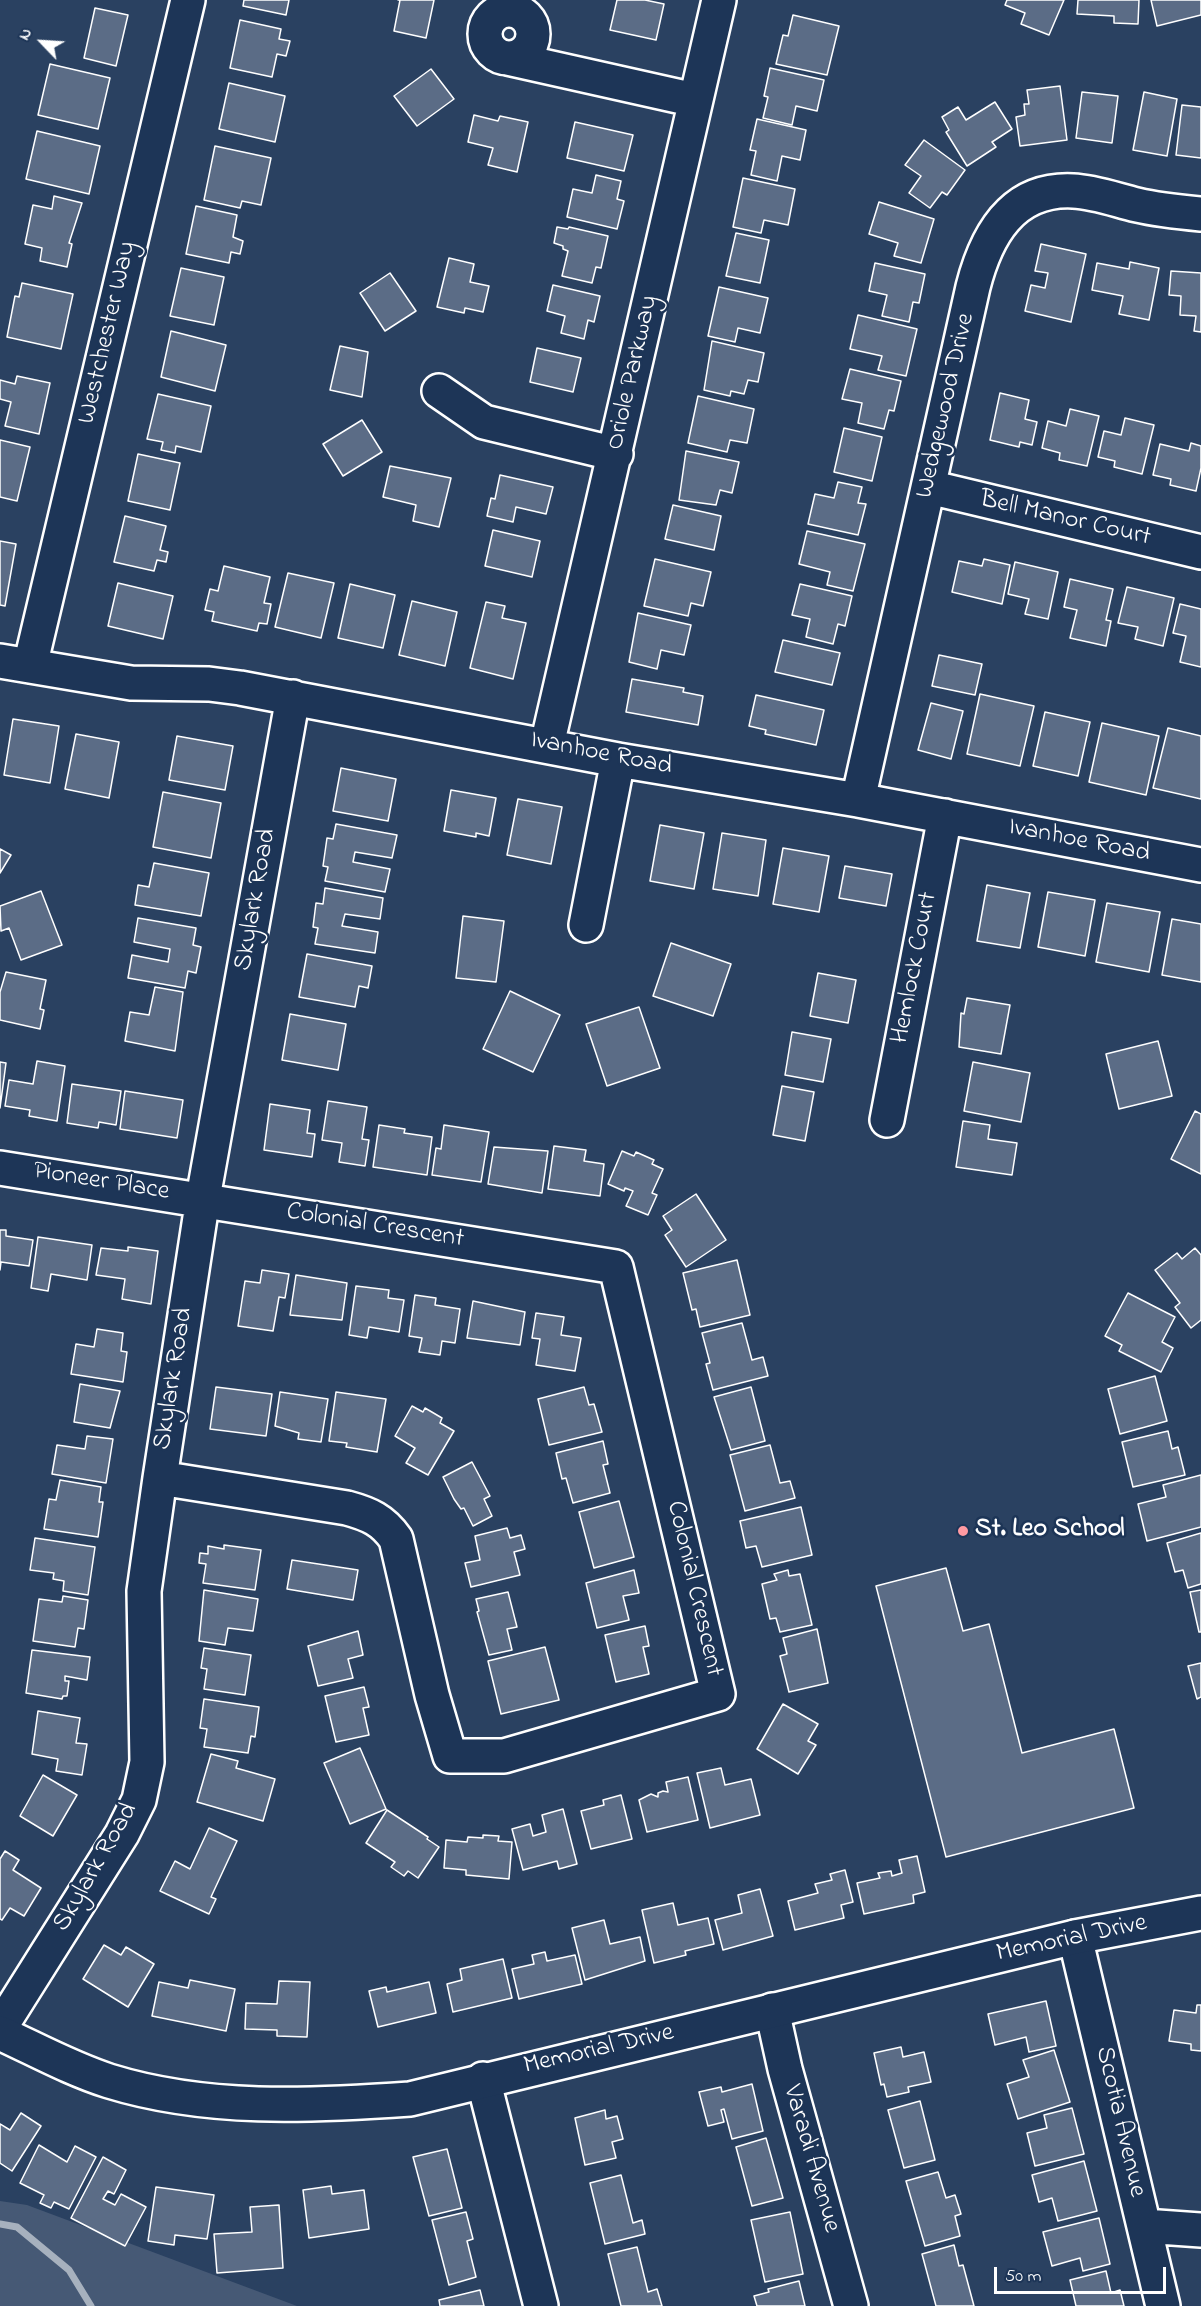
<!DOCTYPE html>
<html>
<head>
<meta charset="utf-8">
<style>
  body { margin:0 }
  #map { position:relative; width:1201px; height:2306px; overflow:hidden; background:#2a4161; font-family:"Indie Flower",sans-serif }
  canvas { display:block }
  .north { position:absolute; left:12px; top:12px; width:60px; height:60px; -webkit-text-stroke:4px #1d3557; paint-order:stroke; rotate:295deg; font-size:16px; font-weight:700; line-height:24px; text-align:center; color:#fff }
  .north::after { content:''; display:block; margin:auto; width:21px; height:27px; background:#fff; clip-path:polygon(50% 0,100% 100%,50% 72%,0 100%) }
  .scale { position:absolute; left:994px; top:2267px; width:172px; height:27px; box-sizing:border-box; border:3px solid #fff; border-top:0; padding-left:8px; font-size:18px; line-height:21px; white-space:nowrap; color:#fff; -webkit-text-stroke:4px #1d3557; paint-order:stroke }
</style>
</head>
<body>
<div id="map">
<canvas width="1201" height="2306"></canvas>
<div class="north">N</div>
<div class="scale">50 m</div>
</div>
<script>
const g = document.querySelector('canvas').getContext('2d');
g.lineJoin = 'round';
function fill(path, color) {
  g.fillStyle = color;
  g.fill(path, 'evenodd');
}
function stroke(path, color, width, dash) {
  g.strokeStyle = color;
  g.lineWidth = width;
  g.lineCap = dash ? 'butt' : 'round';
  g.setLineDash(dash || []);
  g.stroke(path);
}
function label(font, color, halo, rows, align = 'center') {
  g.font = font + ' "Indie Flower",sans-serif';
  g.lineWidth = 5;
  g.setLineDash([]);
  g.textBaseline = 'middle';
  g.strokeStyle = halo;
  g.fillStyle = color;
  for (const [text, x, y, turn = 0] of rows) {
    g.save();
    g.translate(x, y);
    g.rotate((+turn || 0) * Math.PI / 180);
    g.textAlign = isNaN(turn) ? turn : align;
    if (halo) g.strokeText(text, 0, 0);
    g.fillText(text, 0, 0);
    g.restore();
  }
}
const green = new Path2D(`
  M0 2201 27 2205 297 2306H0Z`);
const stream = new Path2D(`
  M0 2224 17 2227 69 2270 91 2306`);
const building = new Path2D(`
  M244 0H289L286 15 243 6Z
  M398 0H434L426 38 394 31 400 0Z
  M617 0H645L664 4 656 40 610 30Z
  M1007 0H1064L1049 35 1021 24 1025 13 1005 5Z
  M1078 0H1139L1138 24 1114 23V16L1077 14Z
  M1151 0H1201V15L1157 26Z
  M95 8 128 15 116 66 84 58Z
  M793 15 839 26 827 75 776 64 783 35 788 36Z
  M240 20 281 29 279 39 290 41 286 56 277 54 272 77 230 68Z
  M50 64 110 78 98 129 38 115Z
  M770 68 824 80 817 111 796 106 792 125 763 118 768 97 764 96Z
  M431 69 454 99 417 126 394 96Z
  M229 83 285 96 275 142 219 129Z
  M1060 86 1067 140 1020 146 1016 117 1025 115 1024 104H1029L1027 90Z
  M1082 92 1118 96 1112 143 1076 138Z
  M1144 92 1177 99 1167 156 1133 150Z
  M995 102 1012 129 992 142 996 147 967 166 946 132 949 130 942 117 958 107 966 120Z
  M1182 105 1201 107V158L1176 155Z
  M474 115 498 121 500 116 528 122 517 172 488 165 493 148 468 142Z
  M757 119 806 130 800 160 782 156 777 181 751 175 756 151 750 150Z
  M575 122 633 135 624 171 567 158Z
  M37 131 100 146 89 194 26 179Z
  M924 140 965 170 947 195 942 192 930 208 909 193 921 176 905 165Z
  M215 146 271 158 261 205 242 201 240 208 204 200Z
  M596 175 621 181 617 199 624 201 617 229 567 217 573 189 592 193Z
  M743 178 795 189 788 225 764 220 761 233 733 227Z
  M54 196 82 203 69 243 72 244 67 267 40 261 42 248 25 244 33 205 52 209Z
  M879 202 934 219 921 263 894 256 898 243 869 234Z
  M196 206 237 215 233 237 243 241 240 254 231 252 229 263 186 254Z
  M557 227 568 229 569 227 608 236 601 268 596 267 592 283 562 276 568 251 563 249V246L554 243Z
  M736 233 769 240 760 283 726 276Z
  M1041 244 1086 254 1071 322 1025 311 1031 285 1045 288 1048 273 1035 271Z
  M449 258 474 264 470 282 489 286 483 312 465 308 464 313 437 307Z
  M1130 262 1159 268 1149 320 1119 314 1123 296 1092 290 1097 263 1129 269Z
  M875 263 925 274 919 303 913 302 909 322 882 316 887 295 869 291Z
  M181 268 224 277 214 325 170 316Z
  M1171 271 1201 273V332L1194 331 1196 316 1180 315 1181 296 1169 295Z
  M390 273 416 311 385 331 360 293Z
  M22 283 73 294 61 349 7 337 15 296 19 297Z
  M553 285 600 296 594 322 588 320 584 339 561 333 565 316 547 311Z
  M719 287 768 298 760 333 738 328 735 342 708 336Z
  M858 315 917 329 906 376 878 370 882 356 850 349Z
  M171 331 226 345 215 391 161 377Z
  M712 341 764 353 758 382 748 380 744 394 731 391 730 396 704 390Z
  M340 346 368 352 362 397 330 390Z
  M537 348 581 358 573 392 530 382Z
  M850 369 901 381 894 411 889 410 884 429 858 423 862 403 842 399Z
  M17 376 50 383 39 434 5 426 11 402 0 399V380L15 384Z
  M1000 393 1029 400 1025 419 1037 422 1032 445 1020 442 1019 447 990 440Z
  M158 394 211 406 201 452 176 446 175 453 161 450 163 442 147 439Z
  M698 396 754 409 747 443 730 440 727 452 688 443Z
  M1070 409 1099 416 1087 466 1059 460 1060 453 1042 448 1048 421 1066 426Z
  M1125 418 1154 425 1142 474 1114 467 1115 461 1098 457 1104 431 1121 435Z
  M362 420 382 452 343 476 323 444Z
  M844 428 882 437 872 481 834 472Z
  M0 440 30 447 17 501 0 497Z
  M1191 443 1201 446V468L1196 491 1170 485 1171 479 1153 475 1160 444 1189 451Z
  M686 451 739 462 732 493 720 490 716 505 679 500Z
  M138 454 180 463 170 510 128 501Z
  M390 466 451 478 439 527 413 521 416 505 383 497Z
  M500 475 553 487 546 514 516 507 513 522 487 516 491 498 495 499Z
  M838 482 862 487 858 503 866 504 858 535 808 524 815 494 834 498Z
  M673 505 721 516 714 550 665 539Z
  M125 516 166 526 160 550 168 552 166 562 157 560 154 571 114 562Z
  M493 530 540 541 532 577 485 566Z
  M807 531 865 544 853 591 827 585 830 572 799 564Z
  M0 541 16 544 5 606 0 605Z
  M655 559 711 572 703 606 691 603 688 616 644 606Z
  M984 559 1010 565 1002 604 952 592 959 561 982 566Z
  M1015 562 1058 572 1048 619 1025 614 1029 599 1008 594Z
  M224 566 270 577 264 603 271 604 267 624 259 623 257 631 212 621 214 612 205 610 210 589 218 591Z
  M288 573 334 583 321 638 275 627Z
  M1070 579 1113 589 1106 620 1111 621 1106 646 1070 638 1077 610 1064 607Z
  M118 583 173 596 163 639 108 626Z
  M350 584 395 595 383 648 338 638Z
  M800 584 852 596 845 626 838 624 833 644 806 637 810 619 792 615Z
  M1127 587 1174 598 1163 646 1135 639 1138 627 1118 623Z
  M412 601 457 612 445 666 399 655Z
  M486 602 505 606 502 618 526 623 513 679 470 668Z
  M1180 604 1201 609V667L1180 662 1186 636 1173 633Z
  M638 613 691 625 684 655 661 650 657 669 629 662Z
  M783 640 840 653 832 685 775 672Z
  M939 655 982 664 975 695 932 686Z
  M632 679 684 688 683 692 703 696 698 725 626 712Z
  M980 694 1034 706 1020 766 967 754Z
  M756 695 824 710 816 745 765 734 766 730 749 726Z
  M931 703 963 711 951 759 918 750Z
  M1045 712 1090 722 1078 776 1033 766Z
  M13 719 59 726 50 783 4 775Z
  M1102 723 1159 736 1146 795 1089 782Z
  M1168 728 1201 736V799L1153 788Z
  M76 734 119 742 109 798 65 789Z
  M177 736 233 746 225 790 169 780Z
  M341 768 396 779 388 821 333 811Z
  M451 790 496 798 489 836 476 833V837L444 831Z
  M163 792 221 803 211 858 153 847Z
  M518 799 562 807 551 864 507 855Z
  M336 824 397 835 392 858 355 852 353 862 390 869 385 892 325 881 328 867 323 866 327 838 333 839Z
  M660 825 704 833 694 889 650 881Z
  M722 833 766 840 758 896 713 889Z
  M783 848 829 856 819 912 773 904Z
  M0 849 11 855 0 873Z
  M154 863 209 873 201 916 135 905 138 885 149 887Z
  M845 866 892 874 886 906 839 898Z
  M987 885 1030 893 1020 948 977 941Z
  M325 888 383 898 380 919 345 914 342 926 378 932 375 953 315 944 318 928 313 927 316 903 323 904Z
  M41 891 62 945 21 960 9 928 1 931 0 906Z
  M1048 892 1095 900 1085 956 1038 947Z
  M1107 903 1160 912 1149 972 1096 962Z
  M463 916 504 921 496 982 456 978Z
  M138 918 196 928 193 945 201 947 196 973 188 971 185 988 128 978 132 955 168 962 170 949 134 942Z
  M1172 919 1201 924V982L1162 975Z
  M671 943 731 964 713 1016 653 996Z
  M307 954 372 966 368 988 359 986 355 1007 299 997Z
  M6 972 46 980 40 1009 44 1010 40 1029 0 1020V992Z
  M818 973 856 980 848 1023 810 1016Z
  M155 987 183 992 175 1051 125 1041 130 1012 149 1015Z
  M510 991 560 1015 533 1072 483 1049Z
  M967 998 1010 1005 1001 1054 959 1047 961 1013 964 1014Z
  M639 1007 660 1068 607 1086 586 1024Z
  M290 1014 346 1024 338 1070 282 1060Z
  M792 1032 831 1039 823 1082 785 1075Z
  M1158 1041 1172 1096 1119 1109 1106 1054Z
  M37 1061 65 1066 57 1121 29 1116 30 1110 5 1106 9 1080 33 1084Z
  M0 1062 6 1063 0 1108Z
  M973 1062 1030 1073 1021 1122 964 1111Z
  M72 1084 121 1091 116 1125 99 1122 98 1128 67 1123Z
  M782 1086 814 1092 805 1141 773 1135Z
  M125 1091 183 1100 177 1138 120 1129Z
  M328 1101 367 1107 362 1139 369 1140 365 1166 339 1162 342 1143 322 1140Z
  M270 1104 310 1110 307 1133 315 1134 312 1157 264 1150Z
  M1195 1111 1201 1114V1174L1171 1159Z
  M963 1121 990 1125 988 1139 1017 1143 1012 1175 956 1167Z
  M379 1125 405 1129 404 1133 432 1137 427 1175 373 1167Z
  M444 1125 489 1132 481 1182 432 1175 436 1148 441 1149Z
  M554 1146 586 1150 584 1161 604 1164 600 1196 548 1189Z
  M494 1147 548 1151 542 1193 488 1184Z
  M622 1151 634 1156 636 1152 654 1160 652 1164 663 1169 652 1193 657 1195 648 1215 626 1206 633 1191 625 1188 624 1191 608 1184Z
  M696 1194 726 1240 686 1267 665 1235 672 1230 663 1216Z
  M0 1230H6V1236L33 1240 29 1266 1 1262 0 1270Z
  M38 1237 92 1245 87 1280 51 1274 48 1291 31 1288Z
  M128 1247 158 1251 151 1304 122 1299 125 1279 96 1275 101 1248 128 1251Z
  M1195 1248 1201 1255V1320L1191 1328 1175 1307 1180 1303 1155 1270 1177 1253 1182 1259Z
  M737 1260 750 1315 700 1327 696 1309 692 1310 683 1273Z
  M262 1270 289 1274 285 1298 279 1297 273 1331 238 1326 245 1281 260 1283Z
  M296 1275 347 1283 342 1320 290 1315Z
  M356 1286 389 1290 388 1298 404 1300 399 1332 369 1327 367 1338 349 1335Z
  M1128 1293 1175 1317 1162 1342 1173 1348 1161 1372 1119 1351 1122 1345 1105 1336Z
  M415 1295 436 1298 435 1305 460 1309 455 1343 442 1341 440 1355 419 1352 422 1338 409 1336Z
  M473 1301 525 1312 520 1345 467 1338Z
  M536 1313 564 1317 561 1335 581 1338 575 1371 536 1365 540 1339 532 1338Z
  M742 1323 752 1360 763 1357 768 1376 713 1390 706 1364 710 1363 702 1333Z
  M97 1329 123 1333 121 1351 127 1352 123 1382 71 1374 76 1344 94 1347Z
  M1155 1376 1167 1421 1120 1434 1108 1389Z
  M80 1384 120 1391 110 1428 74 1422Z
  M216 1387 272 1394 266 1436 210 1429Z
  M584 1387 589 1405 594 1404 602 1432 549 1445 538 1399Z
  M751 1387 765 1441 731 1450 714 1397Z
  M280 1392 328 1399 321 1442 298 1439 299 1433 275 1426Z
  M336 1392 386 1399 377 1452 346 1447 347 1443 329 1441Z
  M412 1406 423 1412 425 1408 442 1418 440 1423 454 1431 428 1475 406 1463 415 1448 395 1436Z
  M1168 1431 1172 1449 1178 1447 1185 1475 1133 1487 1122 1442Z
  M87 1436 113 1439 106 1483 52 1474 57 1445 85 1449Z
  M603 1441 608 1464 603 1465 610 1493 573 1503 566 1478 562 1479 556 1453Z
  M770 1445 780 1483 790 1481 795 1498 745 1511 730 1455Z
  M472 1462 490 1496 484 1499 492 1516 473 1526 464 1508 461 1509 454 1499 443 1477Z
  M1201 1475V1527L1147 1541 1138 1504 1166 1497 1163 1485Z
  M60 1480 101 1487 99 1502H103L98 1537 44 1529 49 1499 56 1500Z
  M619 1501 634 1557 594 1568 579 1512Z
  M801 1507 812 1555 762 1567 756 1546 746 1548 740 1521Z
  M507 1528 510 1538 521 1535 525 1549 514 1552 520 1575 471 1587 465 1563 480 1560 475 1536Z
  M1201 1533V1584L1188 1588 1183 1570 1175 1572 1167 1543Z
  M35 1538 95 1547 88 1595 63 1591 64 1581 53 1579 54 1573 30 1570Z
  M224 1545 261 1550 255 1590 203 1583 206 1564 199 1563 200 1553 208 1554V1546L224 1549Z
  M292 1560 358 1570 353 1600 287 1589Z
  M946 1568 963 1631 989 1624 1022 1753 1114 1729 1134 1808 946 1857 876 1586Z
  M634 1570 639 1593 623 1596 629 1620 597 1628 586 1583Z
  M788 1570 789 1576 800 1574 812 1625 780 1632 776 1618 770 1619 762 1584 777 1580 774 1574Z
  M204 1590 258 1599 253 1631 228 1628 225 1645 199 1641Z
  M1201 1590V1632H1199L1190 1592Z
  M508 1592 517 1627 507 1629 512 1650 489 1655 477 1612 479 1611 476 1599Z
  M63 1596 88 1600 84 1629 78 1628 75 1647 33 1641 39 1599 62 1602Z
  M645 1626 649 1646 643 1647 649 1674 616 1682 605 1635Z
  M817 1629 828 1683 789 1692 780 1656 787 1654 783 1638Z
  M358 1631 363 1655 348 1659 353 1678 318 1686 308 1646Z
  M545 1647 559 1700 501 1714 488 1661Z
  M204 1648 251 1655 245 1695 204 1689 207 1669 201 1668Z
  M32 1650 90 1657 87 1680 65 1676V1681H69L67 1696H63L62 1699 26 1693Z
  M1201 1663V1697L1197 1699 1188 1666Z
  M364 1687 369 1707 363 1708 369 1735 336 1742 325 1696Z
  M204 1699 259 1707 255 1737 251 1736 248 1753 204 1747 207 1729 200 1728Z
  M783 1704 818 1724 808 1741 816 1745 798 1774 757 1749Z
  M38 1711 80 1718 76 1743 87 1744 82 1775 56 1771 58 1759 32 1754Z
  M360 1748 386 1809 350 1824 324 1763Z
  M211 1754 238 1761 236 1768 275 1779 263 1821 197 1802Z
  M721 1768 725 1785 751 1779 760 1815 710 1828 697 1773Z
  M43 1775 77 1795 53 1836 20 1816Z
  M688 1777 698 1820 647 1832 639 1800 651 1794 658 1797V1793L663 1791 668 1792 666 1782Z
  M621 1795 632 1839 591 1849 581 1811 604 1805 603 1800Z
  M563 1809 577 1864 559 1869 557 1861 523 1870 512 1829 530 1824 533 1836 546 1832 542 1815Z
  M387 1810 428 1837 427 1839 439 1847 418 1878 408 1871 404 1876 391 1867 395 1862 366 1843Z
  M209 1828 237 1841 211 1897 216 1899 209 1914 160 1891 175 1861 190 1869Z
  M483 1835 499 1836 498 1841 512 1842 509 1879 466 1875V1870L444 1868 446 1840 467 1842 468 1837 483 1838Z
  M5 1851 19 1860 13 1870 41 1888 24 1916 10 1908 2 1920 0 1919V1859Z
  M917 1856 925 1892 913 1895 914 1903 864 1914 857 1883 880 1878 878 1873 891 1871 892 1876 902 1873 899 1860Z
  M845 1870 853 1902 841 1905 844 1918 795 1930 788 1901 818 1893 815 1884 832 1880 830 1874Z
  M760 1889 773 1936 723 1950 715 1920 742 1913 738 1895Z
  M673 1903 678 1925 708 1918 714 1944 685 1951 686 1955 654 1963 642 1910Z
  M604 1920 610 1944 640 1937 645 1961 585 1980 572 1928Z
  M104 1945 121 1955 126 1947 154 1964 128 2007 83 1979Z
  M545 1952 547 1961 575 1955 582 1984 519 1999 512 1969 534 1964 532 1955Z
  M503 1959 512 1998 453 2012 447 1984 462 1980 460 1969Z
  M190 1980 235 1989 226 2031 152 2016 159 1982 188 1988Z
  M279 1981 310 1982 307 2037 277 2036V2030L245 2029 246 2003 277 2004Z
  M429 1982 436 2013 378 2027 369 1991 386 1987 387 1992Z
  M1046 2001 1056 2046 1029 2052 1026 2037 995 2045 988 2014Z
  M1197 2005H1201V2051L1191 2050V2044L1169 2041 1174 2010 1196 2013Z
  M901 2047 903 2057 924 2052 931 2082 908 2087 909 2092 887 2097 884 2084 881 2085 874 2053Z
  M1054 2050 1070 2102 1018 2119 1007 2084 1029 2077 1023 2060Z
  M752 2084 763 2131 732 2139 724 2109 721 2110 724 2122 708 2126 699 2092 721 2087 722 2092Z
  M920 2101 935 2160 904 2168 888 2110Z
  M1072 2108 1084 2154 1035 2166 1027 2133 1047 2128 1044 2115Z
  M605 2110 606 2119 617 2116 623 2139 612 2142 616 2158 585 2165 575 2118Z
  M21 2113 41 2126 12 2171 0 2163V2124L10 2130Z
  M766 2138 783 2198 752 2206 736 2147Z
  M39 2145 67 2162 75 2146 96 2157 69 2209 54 2202 51 2208 40 2203 44 2195 20 2183Z
  M447 2149 462 2208 429 2216 413 2157Z
  M103 2157 126 2170 114 2194 108 2191 103 2199 115 2205 121 2194 146 2207 125 2246 71 2218Z
  M1084 2161 1097 2211 1058 2221 1052 2198 1039 2202 1032 2175Z
  M938 2172 946 2198 955 2195 961 2214 955 2216 960 2236 925 2246 906 2181Z
  M621 2175 633 2223 642 2220 645 2234 605 2244 590 2183Z
  M331 2186 332 2194 364 2190 369 2229 309 2238 303 2190Z
  M156 2187 214 2195 207 2239 175 2235 174 2245 148 2241Z
  M279 2205 283 2268 217 2273 214 2234 252 2232 250 2207Z
  M466 2212 473 2239 467 2241 476 2277 449 2285 432 2220Z
  M790 2212 803 2274 765 2282 751 2220Z
  M1099 2218 1110 2264 1083 2271 1080 2258 1052 2266 1043 2232Z
  M954 2245 959 2266 963 2265 974 2306H936L922 2254Z
  M637 2247 648 2292 657 2289 662 2306H621L608 2254Z
  M1106 2271 1111 2293 1120 2290 1124 2306H1076L1070 2280Z
  M799 2281 805 2306H757L754 2296 769 2292 768 2289Z
  M480 2290 484 2306H440L439 2300Z`);
const minor = new Path2D(`
  M485 34a24 24 0 1 1 48 0a24 24 0 1 1-48 0Z
  M507 58 695 100
  M439 391 484 422 616 454
  M929 487 1201 552
  M0 661 131 683 209 684 240 688 618 760 858 800 1201 865
  M30 666 188 0
  M547 745 719 0
  M858 800 973 287C986 236 1012 188 1073 191 1095 192 1116 200 1137 205 1158 210 1179 212 1201 214
  M586 925 618 760
  M887 1120 945 816
  M0 1168 616 1267 718 1694 504 1756H450L432 1695 396 1539C383 1520 369 1514 347 1508L160 1478
  M1075 1937 1163 2306
  M772 2010 785 2069 851 2306
  M0 2028 122 1834 139 1800 147 1762 144 1591 160 1478 203 1198 293 697
  M483 2079 541 2306
  M1144 2226 1201 2230`);
const major = new Path2D(`
  M0 2033C35 2049 71 2069 109 2081 206 2111 310 2106 410 2099L1075 1937 1201 1913`);
const markers = [
  [963,1531,6,"#ff9aa2"]
];
const streetNames = [
  ["Westchester Way",109,333,-77],
  ["Oriole Parkway",634,373,-77],
  ["Wedgewood Drive",947,406,-77],
  ["Bell Manor Court",1065,520,13],
  ["Ivanhoe Road",601,755,11],
  ["Ivanhoe Road",1079,842,11],
  ["Skylark Road",257,900,-80],
  ["Hemlock Court",916,968,-79],
  ["Pioneer Place",101,1183,9],
  ["Colonial Crescent",375,1227,9],
  ["Skylark Road",175,1379,-81],
  ["Colonial Crescent",693,1589,77],
  ["Skylark Road",97,1868,-60],
  ["Memorial Drive",1072,1940,-12],
  ["Memorial Drive",599,2051,-13],
  ["Scotia Avenue",1119,2122,77],
  ["Varadi Avenue",810,2159,74]
];
const poiNames = [
  ["St. Leo School",975,1531]
];
fill(green, '#465975');
stroke(stream, '#a7b1be', 7);
fill(building, '#5b6c86');
stroke(building, '#fff', 1.5);
stroke(minor, '#fff', 38);
stroke(major, '#fff', 38);
stroke(minor, '#1d3557', 33);
stroke(major, '#1d3557', 33);
for (const [x, y, r, color] of markers) {
  const dot = new Path2D();
  dot.arc(x, y, r, 0, 2 * Math.PI);
  g.fillStyle = color;
  g.fill(dot);
  stroke(dot, '#1d3557', 2);
}
label('26px', '#fff', '#1d3557', streetNames);
label('bold 26px', '#fff', '#1d3557', poiNames, 'left');
</script>
</body>
</html>
